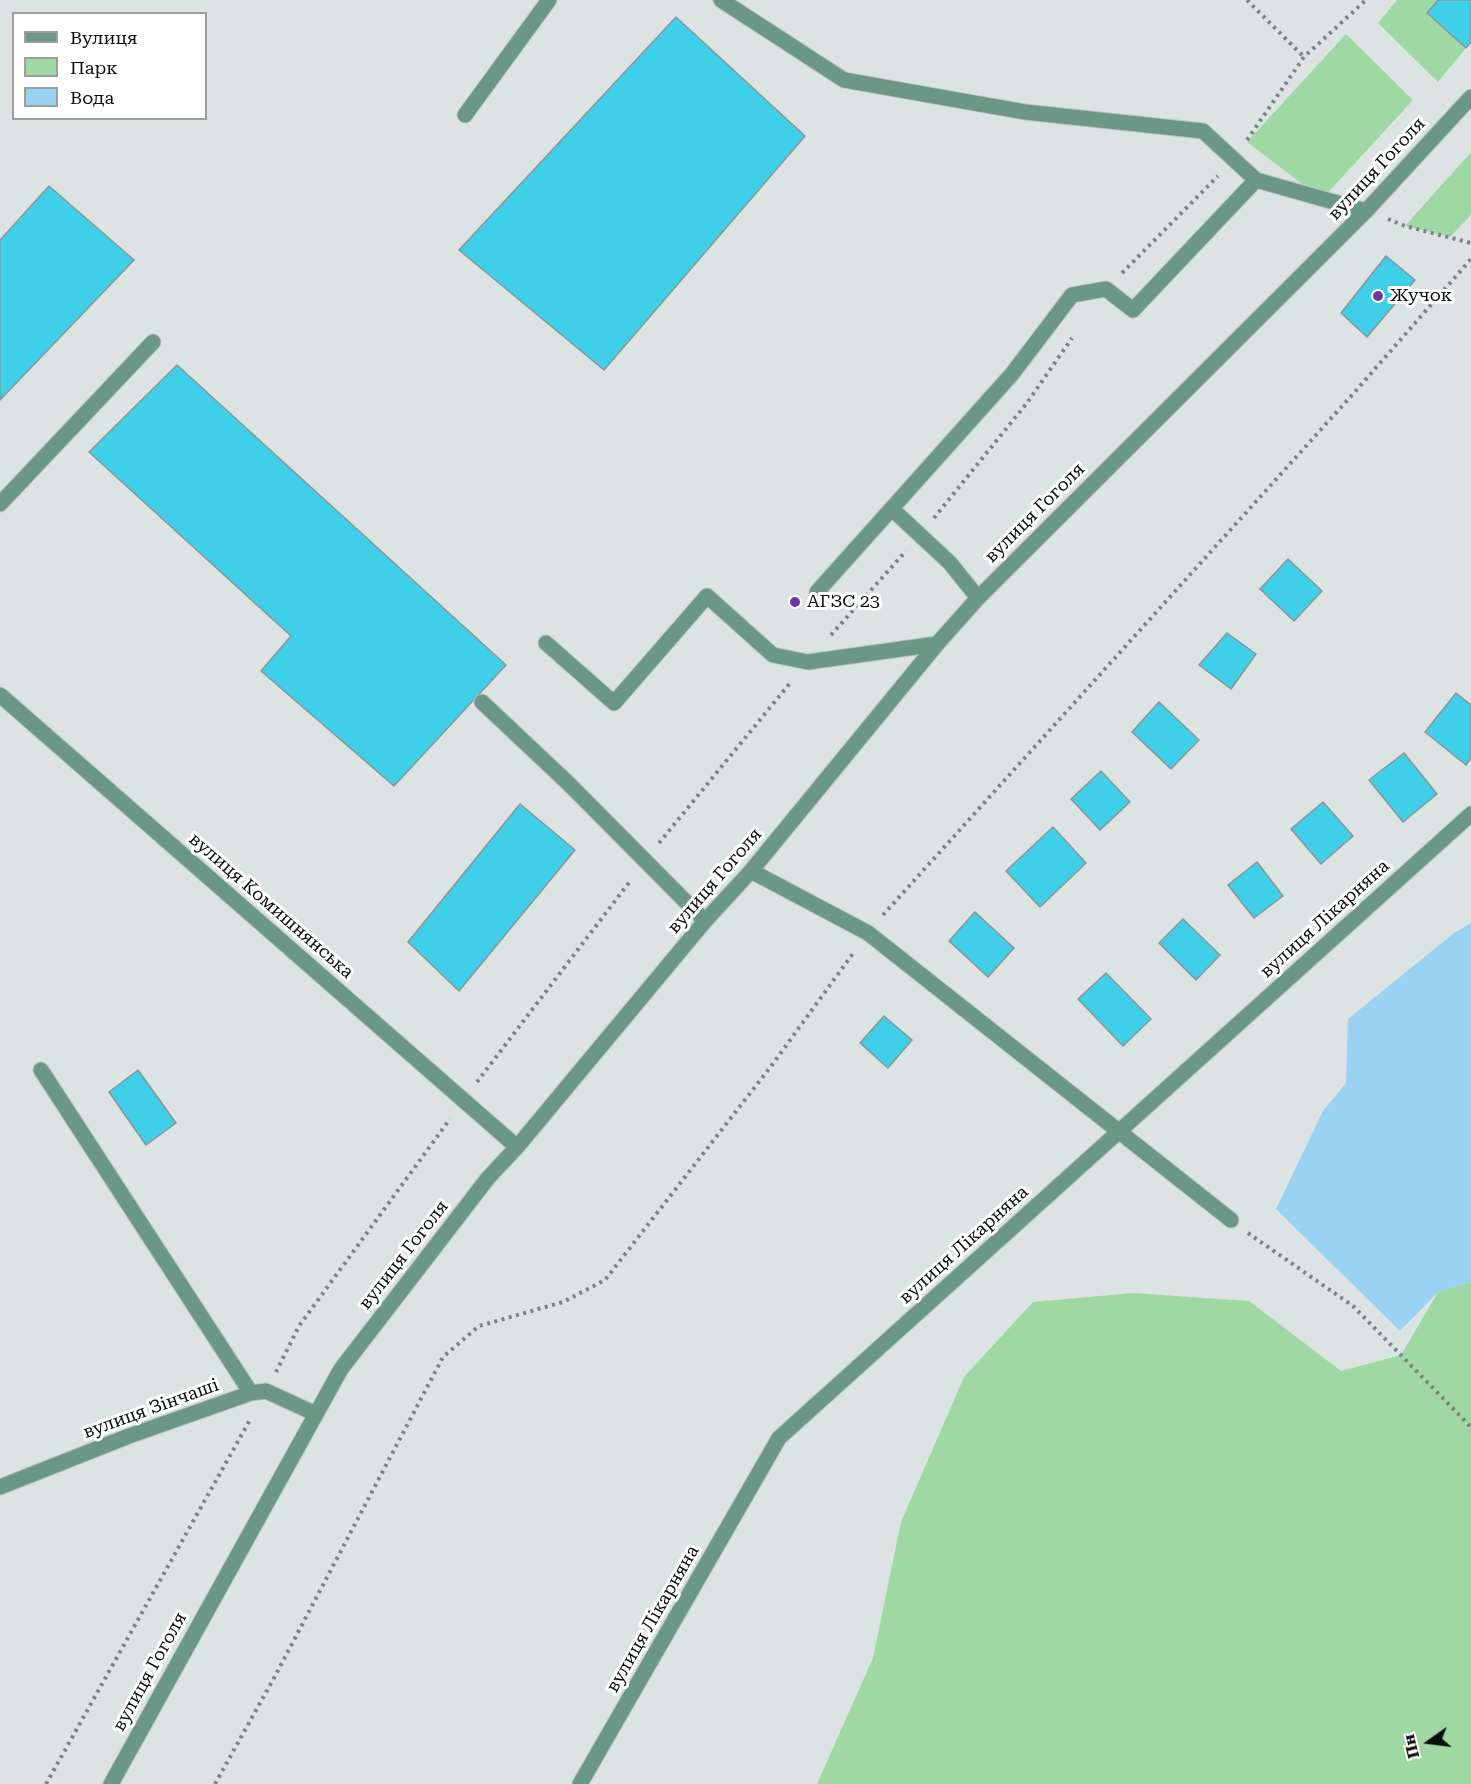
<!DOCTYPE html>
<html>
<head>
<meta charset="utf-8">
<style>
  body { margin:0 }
  #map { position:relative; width:1471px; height:1784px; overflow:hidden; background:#dbe4e3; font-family:"Roboto Serif",serif }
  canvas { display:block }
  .legend { position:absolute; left:12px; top:12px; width:195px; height:108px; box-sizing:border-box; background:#fff; border:2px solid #9d9f9f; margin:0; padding:8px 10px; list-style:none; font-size:18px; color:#0b0e0e }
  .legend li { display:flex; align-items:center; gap:12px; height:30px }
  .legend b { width:30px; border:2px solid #9d9f9f }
  .north { position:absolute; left:1399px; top:1712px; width:60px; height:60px; -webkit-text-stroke:4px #fff; paint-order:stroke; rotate:256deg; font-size:16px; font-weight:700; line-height:24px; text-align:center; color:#0b0e0e }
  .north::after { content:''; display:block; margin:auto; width:21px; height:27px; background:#0b0e0e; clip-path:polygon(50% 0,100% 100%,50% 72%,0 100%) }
</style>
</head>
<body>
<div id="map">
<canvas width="1471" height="1784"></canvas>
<ul class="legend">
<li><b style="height:8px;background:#6b9886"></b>Вулиця</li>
<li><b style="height:16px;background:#a0d8a3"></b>Парк</li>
<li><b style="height:16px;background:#9ad2f3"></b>Вода</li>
</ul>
<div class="north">Пн</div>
</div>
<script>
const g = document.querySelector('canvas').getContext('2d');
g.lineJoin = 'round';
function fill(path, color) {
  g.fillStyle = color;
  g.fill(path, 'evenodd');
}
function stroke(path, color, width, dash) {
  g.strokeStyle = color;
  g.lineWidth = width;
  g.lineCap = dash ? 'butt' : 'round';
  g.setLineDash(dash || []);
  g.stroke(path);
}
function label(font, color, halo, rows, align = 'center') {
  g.font = font + ' "Roboto Serif",serif';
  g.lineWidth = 6;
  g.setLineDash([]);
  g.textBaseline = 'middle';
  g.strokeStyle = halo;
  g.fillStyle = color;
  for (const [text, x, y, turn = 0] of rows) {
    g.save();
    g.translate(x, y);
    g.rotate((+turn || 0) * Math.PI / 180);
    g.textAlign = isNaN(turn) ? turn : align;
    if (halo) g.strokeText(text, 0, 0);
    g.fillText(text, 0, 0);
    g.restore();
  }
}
const green = new Path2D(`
  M1397 0H1438L1427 14 1466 48 1438 82 1378 23Z
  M1346 34 1413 100 1322 199 1247 142Z
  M1471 152V215L1450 237 1405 226Z
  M1471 1282V1784H817L873 1658 901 1522 964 1377 1033 1302 1133 1293 1249 1301 1341 1371 1401 1355 1438 1292Z`);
const water = new Path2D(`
  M1471 923V1282L1438 1292 1400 1331 1276 1209 1323 1111 1346 1083 1348 1019 1454 933Z`);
const building = new Path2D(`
  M1438 0H1471V42L1466 48 1427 13Z
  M676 17 805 136 604 370 459 250Z
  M49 186 134 260 0 400V240Z
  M1386 256 1415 280 1367 337 1341 313Z
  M177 365 506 665 394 786 261 671 291 636 89 452Z
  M1288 559 1322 591 1294 621 1260 589Z
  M1227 633 1256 654 1231 689 1199 665Z
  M1456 693 1471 705V758L1466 765 1425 732Z
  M1159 702 1199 740 1171 769 1132 732Z
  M1404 753 1437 794 1403 822 1369 780Z
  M1101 771 1130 802 1100 830 1071 799Z
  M1323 802 1353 836 1321 864 1291 829Z
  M520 804 575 850 459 991 408 942Z
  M1053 827 1086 863 1040 907 1006 871Z
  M1257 862 1283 896 1254 918 1228 885Z
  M975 912 1014 948 988 977 949 941Z
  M1183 919 1220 955 1196 980 1159 943Z
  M1106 973 1151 1019 1123 1046 1078 999Z
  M884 1016 912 1040 888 1068 860 1043Z
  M138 1070 176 1123 146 1145 109 1092Z`);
const path = new Path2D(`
  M1247 0 1304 57
  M1247 140 1304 57 1366 0
  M1388 219 1405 226 1471 243
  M1122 273 1218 176
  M934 518 1027 403 1072 338
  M831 635 906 551
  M659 843 791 682
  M883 915 1353 394 1471 259
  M477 1082 631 880
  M1248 1233 1353 1306 1471 1427
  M276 1372 299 1326 450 1119
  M46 1784 251 1418
  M215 1784 274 1678 443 1357 479 1326 563 1302 605 1280 772 1065 854 952`);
const minor = new Path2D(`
  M721 0 844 80 1025 112 1203 131 1256 180
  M465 115 549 0
  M0 504 153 342
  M892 509 950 563 978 598
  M817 592 1012 374 1072 295 1106 289 1133 310 1256 180 1366 211
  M546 643 614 703 707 596 773 655 808 662 937 644
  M0 695 517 1147
  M482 702 569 784 705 921
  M751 871 868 933 1231 1220
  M41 1070 251 1393
  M0 1487 129 1436 251 1393 266 1391 316 1414
  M111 1784 341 1369 488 1178 517 1147 705 921 751 871 937 644 978 598 1366 211 1471 97
  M580 1784 779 1438 1471 814`);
const markers = [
  [1378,296,6,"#6d35ab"],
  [795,602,6,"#6d35ab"]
];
const streetNames = [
  ["вулиця Гоголя",1377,169,-47],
  ["вулиця Гоголя",1035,513,-45],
  ["вулиця Гоголя",715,881,-49],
  ["вулиця Комишнянська",271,906,41],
  ["вулиця Лікарняна",1325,919,-42],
  ["вулиця Лікарняна",964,1245,-42],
  ["вулиця Гоголя",404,1255,-52],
  ["вулиця Зінчаші",151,1409,-20],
  ["вулиця Лікарняна",653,1619,-60],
  ["вулиця Гоголя",150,1672,-61]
];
const poiNames = [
  ["Жучок",1390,296],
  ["АГЗС 23",807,602]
];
fill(green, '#a0d8a3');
fill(water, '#9ad2f3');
fill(building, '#3fcfe8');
stroke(building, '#8d9496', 1.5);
stroke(minor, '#bac2c1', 17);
stroke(path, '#7c8382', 4, [3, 4.5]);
stroke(minor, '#6b9886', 15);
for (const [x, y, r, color] of markers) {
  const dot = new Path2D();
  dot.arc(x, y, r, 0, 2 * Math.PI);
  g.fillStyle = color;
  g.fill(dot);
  stroke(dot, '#fff', 2);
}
label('18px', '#0b0e0e', '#fff', streetNames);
label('18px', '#0b0e0e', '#fff', poiNames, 'left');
</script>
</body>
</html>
